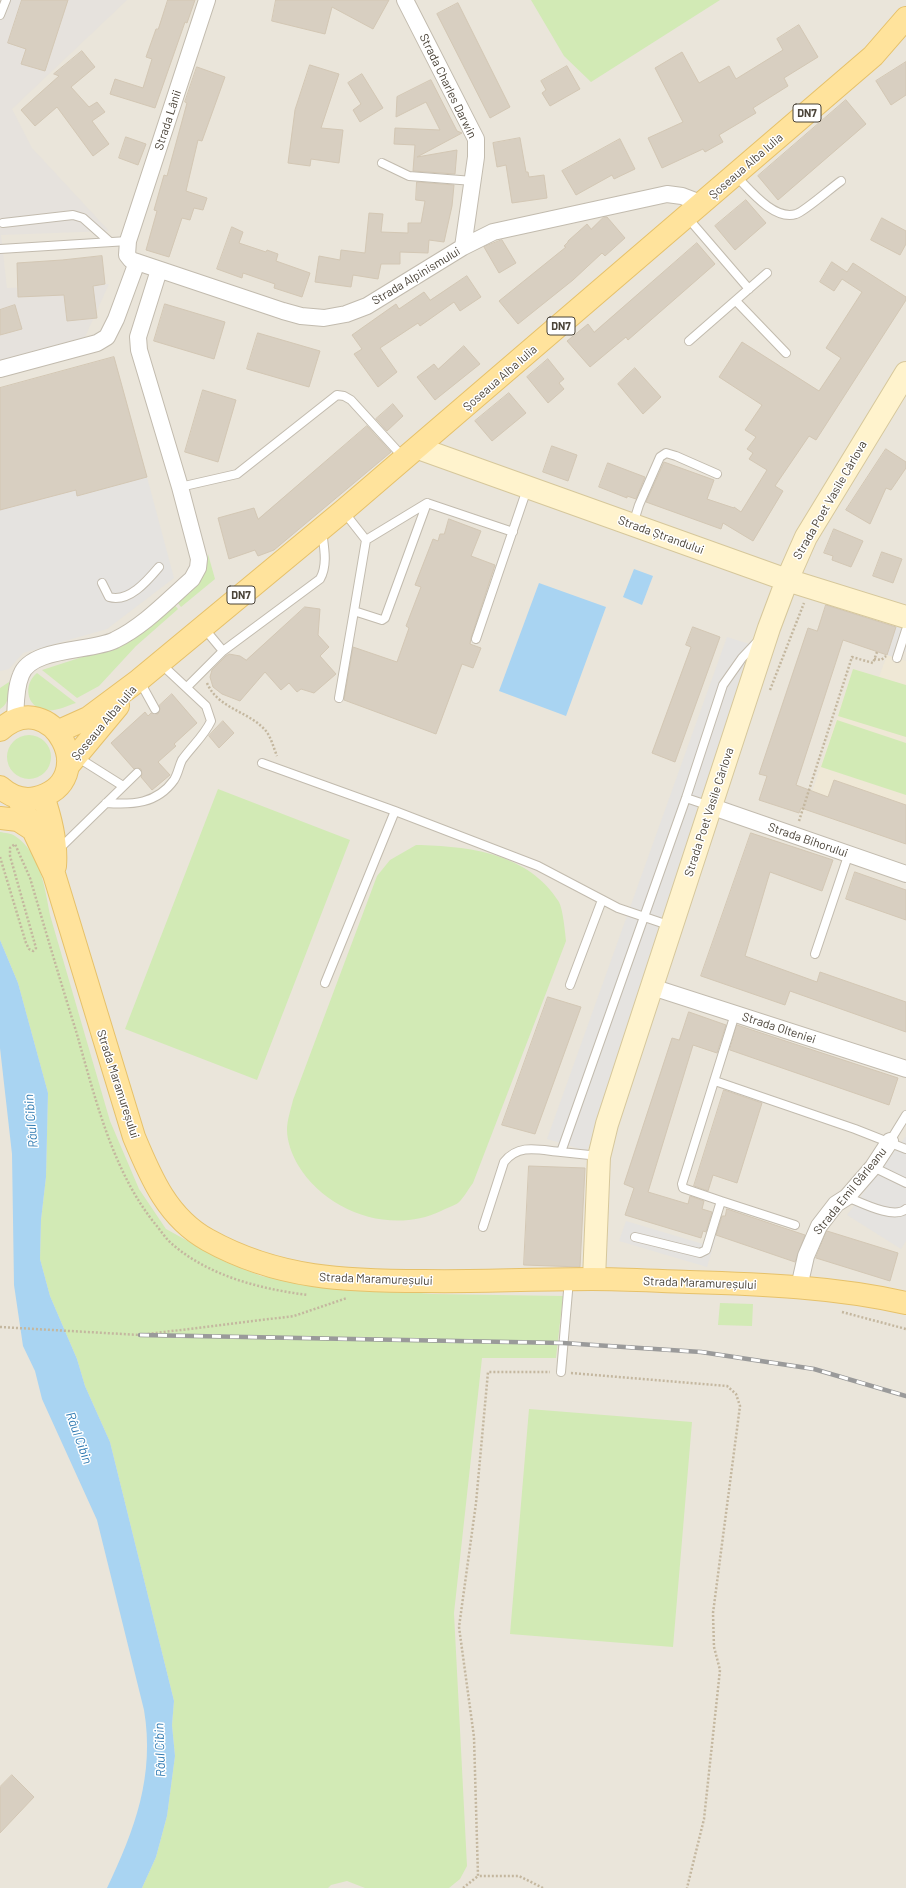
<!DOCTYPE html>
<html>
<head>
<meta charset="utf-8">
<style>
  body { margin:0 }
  canvas { display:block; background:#f6f3ec }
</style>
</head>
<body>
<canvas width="906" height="1888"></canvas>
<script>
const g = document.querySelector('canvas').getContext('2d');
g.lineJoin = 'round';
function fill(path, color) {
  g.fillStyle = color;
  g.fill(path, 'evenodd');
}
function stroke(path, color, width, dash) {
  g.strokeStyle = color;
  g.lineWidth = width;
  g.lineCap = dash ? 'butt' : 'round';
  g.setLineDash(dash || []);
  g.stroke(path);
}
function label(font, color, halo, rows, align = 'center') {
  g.font = font + ' Barlow,sans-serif';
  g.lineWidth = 3;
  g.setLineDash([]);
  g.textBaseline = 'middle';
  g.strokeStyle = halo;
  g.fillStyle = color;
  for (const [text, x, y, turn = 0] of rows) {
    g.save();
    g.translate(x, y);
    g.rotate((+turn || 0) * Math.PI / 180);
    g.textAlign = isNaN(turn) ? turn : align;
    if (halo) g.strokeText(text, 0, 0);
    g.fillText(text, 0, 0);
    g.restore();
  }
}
const residential = new Path2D(`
  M0 0H906V1888H0Z`);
const industrial = new Path2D(`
  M0 0H127L12 109 32 148 109 231 1 235 7 288 109 284 84 339 0 362Z`);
const education = new Path2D(`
  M887 655 906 661V844L806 810 853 669 879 677Z`);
const green = new Path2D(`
  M531 0H720L591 82 564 56Z
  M208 554 215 579 181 607 174 598C191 584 207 578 208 554Z
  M171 601 178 609 136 646 99 686 77 698 42 670 107 649Z
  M853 669 906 685V737L838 716Z
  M37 673 76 703C66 706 56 712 45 710 26 707 23 684 37 673Z
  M9 682C9 692 10 703 0 709V688Z
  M837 720 906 743V795L821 767Z
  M7 757a22 22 0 1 1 44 0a22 22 0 1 1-44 0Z
  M218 789 350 840 257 1080 125 1029Z
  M0 832C5 833 11 833 15 836 40 852 45 888 50 915L110 1121 139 1189 166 1229 226 1262 261 1276 295 1282 432 1294 563 1296 556 1358H482L454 1613 467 1866 460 1879 449 1888H365L347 1881 331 1885 328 1888H142L156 1857 167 1816 175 1756 172 1725 174 1701 110 1442 85 1386 77 1359 50 1296 40 1259 41 1220 46 1177 48 1093 18 983 0 940Z
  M416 845C468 846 529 853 559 902 563 910 565 931 566 941L473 1183C468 1189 464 1198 458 1203 454 1206 446 1208 441 1211 391 1235 326 1212 298 1165 292 1155 287 1141 287 1130 287 1120 291 1109 293 1100L377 876 390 860Z
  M720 1303 753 1304 752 1326 718 1325Z
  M529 1409 692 1422 673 1647 510 1634Z`);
const parking = new Path2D(`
  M147 477 174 578 107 629 23 653 9 669 0 671V510L76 490 78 496Z
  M896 625 906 628V652L900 650 897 658 887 655Z
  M727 637 759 647 587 1151 547 1139Z
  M906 1136V1241L901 1249 847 1215Z
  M710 1220 720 1223 707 1267 619 1241 626 1221 703 1244Z`);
const water = new Path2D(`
  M634 569 653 576 642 605 623 597Z
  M539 583 606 607 566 716 499 691Z
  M0 940 18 983 48 1093 46 1177 41 1220 40 1259 50 1296 77 1359 85 1386 110 1442 174 1701 172 1725 175 1756 167 1816 156 1857 142 1888H107C135 1830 155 1775 144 1710L97 1520 42 1399 35 1371 23 1346 14 1285 12 1154 0 1048Z`);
const building = new Path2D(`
  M22 0H68L45 71 21 64 26 49 8 43Z
  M168 0H195L187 23 185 22 155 108 110 94 115 79 143 88 152 59 146 57 156 29H158Z
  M276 0H389L373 29 332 7 325 34 272 21Z
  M458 3 510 107 490 118 437 14Z
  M799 25 818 57 784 78 788 86 753 108 756 113 719 135 723 142 705 152 703 149 662 168 648 138 683 122 655 68 682 52 699 83 729 66 736 79 783 50 777 39Z
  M82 51 95 67 71 87 89 107 97 102 105 112 92 121 109 144 93 156 57 107 35 126 21 110 59 76 54 74Z
  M906 62V95L891 105 876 81Z
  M310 65 339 74 321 128 343 130 339 163 311 159 310 166 288 163 295 110Z
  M567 66 580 89 550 106 542 93 546 90 541 81Z
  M197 67 225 77 202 141 198 140 186 191 207 198 203 210 194 208 190 220 182 218 169 257 146 250 157 211 154 210 164 175 167 176 187 103 185 102Z
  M362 74 383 108 360 122 353 110 361 104 348 83Z
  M431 80 457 131 462 133 417 157 457 150 455 174 413 171 415 145 394 144 395 128 440 130 426 102 396 117 397 97Z
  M846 100 866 124 778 200 758 176Z
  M126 137 146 144 138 165 119 158Z
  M520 138 526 172H528L529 177 544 175 547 198 512 203 506 165 497 167 493 143Z
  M620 139 635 169 614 179 612 175 576 195 562 171Z
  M417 182 454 185 452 206 444 242 429 240 428 253 400 252V264H381L378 279 353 275 351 287 315 282 319 256 340 260 341 250 365 253 369 213 383 214 381 232 408 233V223H421L425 201 416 200Z
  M746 200 766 223 735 250 715 226Z
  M604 217H607L625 238 605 256 602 253 573 280 518 324 499 301 566 247 564 246 568 242V241L587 224 591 229Z
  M882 218 906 231V244L900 255 871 240Z
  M232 227 243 232 239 243 266 252 267 250 278 254 276 261 310 273 302 297 274 288 275 284 243 273 242 278 217 269Z
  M502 240 516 263 499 273 484 247Z
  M697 243 715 264 628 340 626 337 590 367 567 341 588 324 594 332Z
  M102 256 105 284 93 286 97 318 67 321 64 295 18 297 17 263 62 260Z
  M832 262 847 272 853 263 906 297V300L816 440 809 436 775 486 783 491 753 541 723 523 721 529 646 502 664 462 714 480 707 499 734 508V507L741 512 767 470 749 459 753 453 747 449 756 437 745 430 762 405 719 377 742 342 819 391 841 358 826 348 862 292 842 279 834 291 820 282Z
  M467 276 481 297 460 311 454 302 420 326 418 323 380 348 397 372 378 387 354 354 362 349 352 335 396 304 399 309 424 292 430 300Z
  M165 304 225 322 214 359 154 341Z
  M15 305 22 329 0 335V310Z
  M258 333 320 351 309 387 247 369Z
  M464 346 480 364 435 400 417 377 434 364 438 369Z
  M114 357 147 477 77 496 76 490 0 510V388Z
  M548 359 564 379 559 383 564 389 548 403 527 377Z
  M635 368 661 397 643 414 618 384Z
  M203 390 236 400 218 462 185 452Z
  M509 393 526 413 492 441 475 421Z
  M393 404 403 416 387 431 376 419Z
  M367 426 391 452 274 550 258 556 255 550 229 559 218 518 254 508 258 519Z
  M552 446 577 455 568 481 543 472Z
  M886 449 906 462V468L891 490 886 488 870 524 846 510Z
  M608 463 645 477 636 499 627 496V498L599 487Z
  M449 519 481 531 471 556 495 565 471 638 470 644 481 648 473 668 462 664 436 734 344 700 353 647 397 662 409 628 406 626 421 587 415 585 433 539 438 541 440 534H444Z
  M834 529 863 541 851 567 832 560 833 556 824 553Z
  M882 552 902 559 893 583 873 576Z
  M826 605 896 627 887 655 843 640 796 785 828 797 834 780 906 805V844L801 808 799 813 759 800 767 776 759 774 808 628 817 631Z
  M305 607 320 609 318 635 329 647 320 656 336 674 314 693 301 689 297 692 289 683 281 690 265 672 240 701 222 694 213 687 210 677 212 670 226 656 229 654 240 656 246 660Z
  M693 627 720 637 675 762 652 753 691 647 686 645Z
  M172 694 197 723 174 744 176 746 158 762 170 775 152 790 141 777 142 774 141 769 138 768 134 769 111 743 145 712 148 716 151 713 158 714 160 709 159 706Z
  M223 721 234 733 219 748 209 736Z
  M751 833 833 860 822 891 770 872 745 956 817 982 820 972 906 1002V1032L790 991 785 1005 701 976Z
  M855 872 906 890V920L846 899Z
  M548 997 581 1007 535 1134 502 1125Z
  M689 1012 726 1025 717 1053 693 1045 648 1192 688 1204 690 1196 704 1201 702 1209 712 1212 706 1232 703 1231 701 1238 625 1215 634 1188 624 1184 672 1038 679 1040Z
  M737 1025 898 1078 889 1105 730 1050Z
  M724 1090 762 1103 737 1183 713 1175 708 1191 694 1186Z
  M529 1166 585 1168 580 1267 524 1265Z
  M727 1209 805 1235 795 1262 716 1235 722 1216H725Z
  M827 1231 898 1253 890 1281 816 1258Z
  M12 1775 34 1797 0 1833V1787Z`);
const path = new Path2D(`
  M874 659 881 660 886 656
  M207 683C218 709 249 711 266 731 271 737 274 749 277 756
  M770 690 804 603
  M799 821 852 657 873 663 877 652
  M0 857 26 943 29 949 33 951 36 948 10 856V848L15 844 30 878C45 929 60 980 76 1031 95 1097 112 1171 156 1225 161 1231 166 1239 172 1244 209 1276 260 1289 308 1295
  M842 1312 906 1329
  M0 1327 140 1335 294 1316 347 1298
  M571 1373 727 1386 736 1394 740 1406 713 1613 714 1647 720 1670 704 1819 687 1888
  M463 1888 478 1876
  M543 1888 519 1876H478L474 1737 459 1627 476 1503 488 1372H550`);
const lane = new Path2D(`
  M0 15 6 0
  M382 163 409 176 473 181
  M736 176C749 189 774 221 796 214 804 212 832 187 841 181
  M687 217 749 289
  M3 223 73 215 83 218 110 242
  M0 249 128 241
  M736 301 786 353
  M689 341 767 273
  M180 487 237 474 337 395 344 396 351 400 403 457
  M427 503 366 540 354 611 382 620 385 618 427 503 513 532
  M344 512 366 540
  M633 524 639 505 660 457 666 453 676 456 717 474
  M102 583 109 597C129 603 148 580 159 567
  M203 627 223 651
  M476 639 527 489
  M897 658 906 630
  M139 680 155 709
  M187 687 223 651 320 579C328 565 324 547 322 531
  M339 698 354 611
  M77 757 123 786
  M262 763 395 811 538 866 618 908 671 926
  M686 798 710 806
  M106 803C132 805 157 804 174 780 178 774 179 766 182 760 192 746 204 736 211 721L206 706 160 663
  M58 850 137 773
  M815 954 849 853
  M325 983 395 811
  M570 985 602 900
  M715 1081 855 1129 906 1149
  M890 1141 906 1115
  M599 1156 561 1152 686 798 723 685 742 658 758 641
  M873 1167 906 1183
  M847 1197C860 1202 894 1220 906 1209
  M721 1201 795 1225
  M483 1227 504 1162C519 1143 539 1150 561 1152
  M635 1237 700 1253 706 1250 721 1201 683 1188 682 1184 735 1014
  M561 1372 569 1280`);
const street = new Path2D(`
  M207 0 128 241 127 255 131 260 283 311 301 316 324 318 346 314 367 306 463 247 493 232 667 194 682 196 703 204
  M405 0 476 139V157L463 247
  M0 369 97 343 107 337 116 319 137 262
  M15 720C16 706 15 689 21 675 31 647 92 652 115 640 144 626 168 600 192 579L198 568 199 559 180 487 139 350 138 337 159 270
  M710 806 906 874
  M652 987 906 1069
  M799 1287 806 1256 819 1226 836 1204 847 1197 873 1167 890 1141`);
const secondary = new Path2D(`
  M418 448 787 580 906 617
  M594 1279 599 1157 607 1124 769 628 787 580 806 537 906 373`);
const primary = new Path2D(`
  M0 730C52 683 103 782 36 798 23 801 10 796 0 787
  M59 731 88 718 139 680 343 511 873 56 906 18
  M68 766 118 706
  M43 796C51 819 57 842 55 866
  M18 798 54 874 134 1137C151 1178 168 1218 208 1240 278 1279 347 1281 424 1281 480 1282 536 1279 592 1279 624 1279 657 1281 689 1282 761 1284 835 1287 906 1303
  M0 818 18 820 35 831`);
const rail = new Path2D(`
  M140 1335 563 1343 701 1352 814 1369 906 1396`);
const shields = [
  [807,113,28],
  [561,326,28],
  [241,595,28]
];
const shieldNames = [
  ["DN7",807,113],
  ["DN7",561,326],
  ["DN7",241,595]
];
const streetNames = [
  ["Strada Charles Darwin",448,86,64],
  ["Strada Lânii",168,120,-72],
  ["Șoseaua Alba Iulia",746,166,-41],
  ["Strada Alpinismului",416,276,-31],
  ["Șoseaua Alba Iulia",500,378,-41],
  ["Strada Poet Vasile Cârlova",830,500,-60],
  ["Strada Ștrandului",661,535,20],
  ["Șoseaua Alba Iulia",104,723,-50],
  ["Strada Poet Vasile Cârlova",709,812,-72],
  ["Strada Bihorului",808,840,19],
  ["Strada Olteniei",779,1028,18],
  ["Strada Maramureșului",118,1084,72],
  ["Strada Emil Gârleanu",850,1191,-51],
  ["Strada Maramureșului",376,1279,2],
  ["Strada Maramureșului",700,1283,2]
];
const waterNames = [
  ["Râul Cibin",31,1121,-95],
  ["Râul Cibin",79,1438,70],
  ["Râul Cibin",160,1750,-92]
];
fill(residential, '#eae5da');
fill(industrial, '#e6e2dd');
fill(education, '#efe8d6');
fill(green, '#d2eab5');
fill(parking, '#e5e3e0');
fill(water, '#a9d4f2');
fill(building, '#d8cfc1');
stroke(building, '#d3c7b4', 1);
stroke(lane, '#c2bbae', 10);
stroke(street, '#c2bbae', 18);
stroke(secondary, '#d6c79b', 24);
stroke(primary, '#e6c16a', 24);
stroke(path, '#c4b79f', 2.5, [2, 2]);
stroke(lane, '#fff', 8);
stroke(street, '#fff', 16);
stroke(secondary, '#fff3cd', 22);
stroke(primary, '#ffe39c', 22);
stroke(rail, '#9a9a9a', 4.5);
stroke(rail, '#fff', 3, [9]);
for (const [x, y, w] of shields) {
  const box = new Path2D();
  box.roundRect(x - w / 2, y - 9, w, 18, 3);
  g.fillStyle = '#fff';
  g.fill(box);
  stroke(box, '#4b4439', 1);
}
label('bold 11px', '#4b4439', null, shieldNames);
label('12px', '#4b4439', '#fff', streetNames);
label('italic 13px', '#2e7ab2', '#fff', waterNames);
</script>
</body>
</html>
